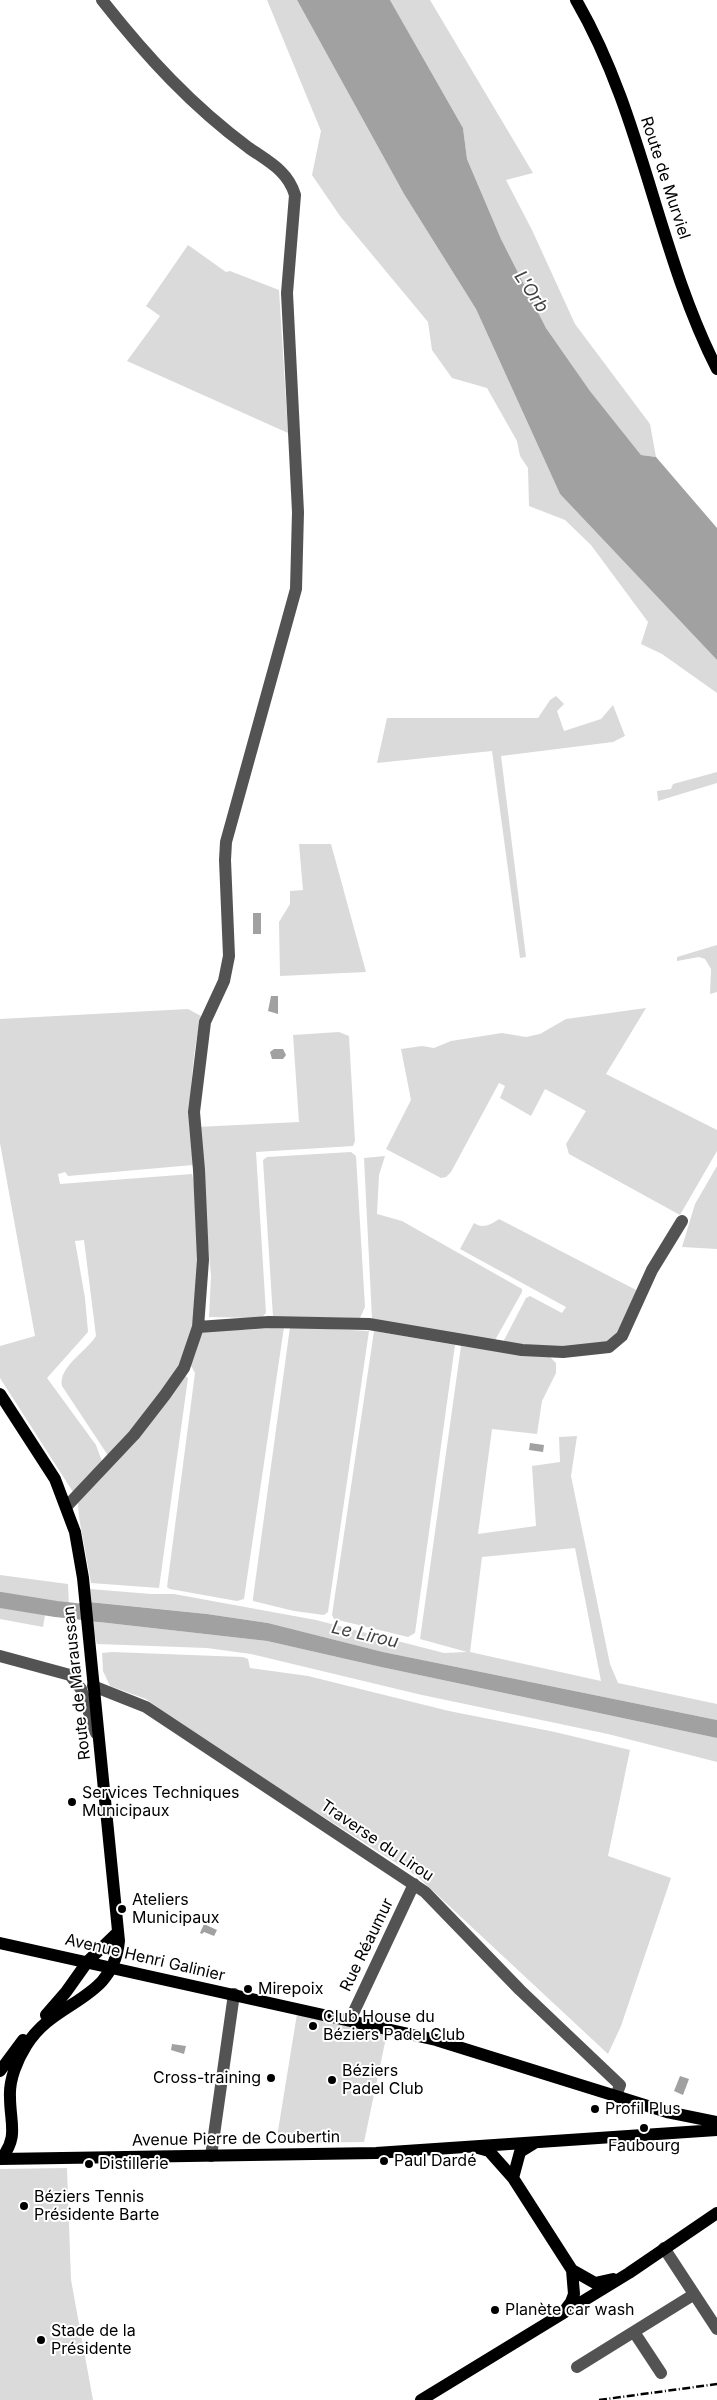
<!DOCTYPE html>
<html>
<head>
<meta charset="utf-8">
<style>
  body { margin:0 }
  canvas { display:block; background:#fff }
</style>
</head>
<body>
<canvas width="717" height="2400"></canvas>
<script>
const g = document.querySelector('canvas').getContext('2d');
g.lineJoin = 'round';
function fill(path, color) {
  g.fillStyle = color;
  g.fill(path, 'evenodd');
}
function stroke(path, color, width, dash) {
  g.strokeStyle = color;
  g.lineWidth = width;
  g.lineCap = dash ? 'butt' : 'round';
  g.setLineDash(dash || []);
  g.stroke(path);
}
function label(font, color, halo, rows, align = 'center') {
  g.font = font + ' Inter,sans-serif';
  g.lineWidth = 4;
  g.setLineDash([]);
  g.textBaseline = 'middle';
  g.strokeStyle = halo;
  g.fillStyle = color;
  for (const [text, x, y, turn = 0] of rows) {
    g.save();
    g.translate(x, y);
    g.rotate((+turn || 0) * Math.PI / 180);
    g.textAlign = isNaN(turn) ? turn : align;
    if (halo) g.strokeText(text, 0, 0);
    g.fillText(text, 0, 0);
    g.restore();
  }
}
const green = new Path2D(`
  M267 0H297L404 194 476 309 560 494 717 660V693L662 654 641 644 648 622 591 545 565 520 529 506 528 468 520 456 517 441 487 388 452 378 432 350 428 322 340 216 312 175 321 131Z
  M390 0H430L533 173 506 180 532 230 575 324 650 424 656 457 641 455 590 391 546 328 501 239 467 159 463 128Z
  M188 245 226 272 230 271 279 290 288 433 127 361 160 316 146 306Z
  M556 696 564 704 557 711 564 731 601 719 613 705 625 736 613 742 501 756 526 957 520 958 492 751 377 763 387 718H538L550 700Z
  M717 772V783L658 801 657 791 671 789 673 784Z
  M299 844H331L366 972 280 976 279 922 290 904V891L303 890Z
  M717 945V992L710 994 711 969 705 959 699 957 677 961V957Z
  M646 1008 606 1074 717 1130V1151L680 1215 569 1154 566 1144 586 1111 545 1089 531 1116 500 1098 505 1086 499 1083 451 1172 446 1177 441 1178 386 1149 411 1100 401 1049 422 1046 434 1048 451 1041 502 1033 526 1037 540 1034 566 1019Z
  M188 1009 201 1016C190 1066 188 1114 193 1165L68 1176 65 1172 58 1174 60 1184 192 1174C204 1222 203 1326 178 1369 160 1401 132 1429 109 1457L62 1386C58 1367 87 1351 96 1336L84 1240 75 1241 85 1298 88 1332 47 1378 96 1445 103 1464 73 1492 0 1378V1346L35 1336 0 1143V1019Z
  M339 1032 349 1036 355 1141 353 1146 256 1152 266 1313 262 1317 256 1318 209 1317 211 1276 197 1127 299 1122 293 1035Z
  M351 1152 356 1156 365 1307 360 1318 273 1317 263 1160 267 1157Z
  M385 1156 379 1175 377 1214 402 1221 522 1289V1292L494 1342 372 1319 364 1158Z
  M717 1166V1249L682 1247 695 1204Z
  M499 1219 638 1291 620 1334 603 1350 502 1344 526 1298 530 1296 562 1313 566 1307 460 1249 474 1223C483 1229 490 1225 499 1219Z
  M284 1327 244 1599 237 1601 170 1589 167 1587 195 1373 189 1362 201 1333 215 1329 245 1330Z
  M290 1327 369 1331 328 1612 324 1615 294 1611 253 1601V1598Z
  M374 1331 455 1345 415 1633 408 1637 334 1619 332 1615Z
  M461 1346 549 1356 556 1363V1373L542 1401 537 1434 492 1429 478 1534 536 1526 532 1466 560 1462 559 1437 577 1436 571 1476 610 1664 618 1683 717 1704V1720L383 1652 268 1623 207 1614 91 1602 90 1589 151 1594H174L316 1620 444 1653 467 1652 420 1639ZM575 1548 601 1681 470 1652 482 1557Z
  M184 1375 188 1378 159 1588 91 1583 79 1517 78 1502Z
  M0 1575 68 1584 69 1606 0 1596Z
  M0 1607 45 1615 43 1627 0 1619Z
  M90 1621 267 1641 381 1667 717 1738V1762L608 1734 422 1695 251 1654 207 1648 97 1644Z
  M112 1652 243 1657 248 1659 250 1668 308 1676 449 1711 555 1732 630 1750 608 1856 671 1878 621 2026 608 2054 417 1876 202 1740 146 1699 110 1686 103 1671 102 1653Z
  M297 2014 387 2033 364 2142 276 2143Z
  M67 2168 71 2280 93 2400H0V2169Z`);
const water = new Path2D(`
  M297 0H390L463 128 467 159 501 239 546 328 590 391 641 455 656 457 717 528V660L560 494 476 309 404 194Z
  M253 913H261V934H253Z
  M271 996H278V1014L268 1011Z
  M274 1049H283L286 1055 283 1059H272L270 1052Z
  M530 1443 544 1445 543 1452 529 1450Z
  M89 1602 207 1614 268 1623 383 1652 717 1720V1738L381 1667 267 1641 90 1621Z
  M204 1924 217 1930 214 1936 204 1932 202 1934 200 1933Z
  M172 2044 186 2046 184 2054 171 2050Z
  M680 2076 689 2079 683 2095 674 2091Z`);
const river = new Path2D(`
  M0 1600 56 1609 102 1614`);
const minor = new Path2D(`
  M102 0C146 56 192 106 249 148 269 162 288 171 295 195L287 293 298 512 296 589 226 842 225 860 229 956 224 981 205 1022 194 1112 199 1170 203 1260 198 1327
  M67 1506 134 1435 165 1395 184 1368 198 1327 269 1322 369 1324 522 1350 563 1352 609 1347 622 1336 652 1270 682 1221
  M0 1656 70 1675 81 1689 96 1733
  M93 1686 146 1707 425 1892 520 1990 620 2085 616 2096
  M350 2020 414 1884
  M211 2156 234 1994
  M664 2248 717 2329
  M634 2332 661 2373
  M577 2367 693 2295`);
const major = new Path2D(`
  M576 0C643 115 657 251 717 369
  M0 1394 55 1479 75 1532 83 1578 119 1941C113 2002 54 1999 26 2046 17 2060 9 2080 10 2097 10 2123 19 2137 1 2159
  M0 1943 436 2040 667 2112 717 2122
  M46 2015 66 1992 88 1961 118 1932
  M0 2071 23 2040
  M478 2148 489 2151 513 2178 572 2270 574 2294 571 2302 565 2310
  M0 2159 376 2153 717 2130
  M513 2178 520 2152 533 2144
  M572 2270 595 2283 613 2279
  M421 2400 629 2273 717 2213`);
const rail = new Path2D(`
  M599 2400 717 2384`);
const markers = [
  [72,1802,5,"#000"],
  [122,1909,5,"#000"],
  [248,1989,5,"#000"],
  [313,2026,5,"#000"],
  [271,2078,5,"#000"],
  [332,2080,5,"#000"],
  [595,2109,5,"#000"],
  [644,2128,5,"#000"],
  [384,2161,5,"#000"],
  [89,2164,5,"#000"],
  [24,2206,5,"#000"],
  [495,2310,5,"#000"],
  [41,2340,5,"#000"]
];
const streetNames = [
  ["Route de Murviel",665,178,72],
  ["Route de Maraussan",77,1683,-96],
  ["Traverse du Lirou",377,1841,34],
  ["Rue Réaumur",367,1945,-64],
  ["Avenue Henri Galinier",145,1958,13],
  ["Avenue Pierre de Coubertin",236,2139,-1]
];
const poiNames = [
  ["Services Techniques",82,1793],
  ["Municipaux",82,1811],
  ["Ateliers",132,1900],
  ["Municipaux",132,1918],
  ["Mirepoix",258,1989],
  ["Club House du",323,2017],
  ["Béziers Padel Club",323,2035],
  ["Béziers",342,2071],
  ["Padel Club",342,2089],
  ["Cross-training",261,2078,"right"],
  ["Profil Plus",605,2109],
  ["Faubourg",644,2146,"center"],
  ["Paul Dardé",394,2161],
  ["Distillerie",99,2164],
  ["Béziers Tennis",34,2197],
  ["Présidente Barte",34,2215],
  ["Planète car wash",505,2310],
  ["Stade de la",51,2331],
  ["Présidente",51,2349]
];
const waterNames = [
  ["L'Orb",531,292,56],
  ["Le Lirou",365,1635,13]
];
fill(green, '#dadada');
fill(water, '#a1a1a1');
stroke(river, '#a1a1a1', 16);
stroke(minor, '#535353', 12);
stroke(major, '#000', 12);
stroke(rail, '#000', 2.5, [8, 2.5, 1, 2.5]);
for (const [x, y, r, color] of markers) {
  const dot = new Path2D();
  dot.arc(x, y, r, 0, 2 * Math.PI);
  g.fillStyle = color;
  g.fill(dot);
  stroke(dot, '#fff', 2);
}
label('16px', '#000', '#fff', streetNames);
label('16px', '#000', '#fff', poiNames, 'left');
label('italic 18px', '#424242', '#fff', waterNames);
</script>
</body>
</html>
